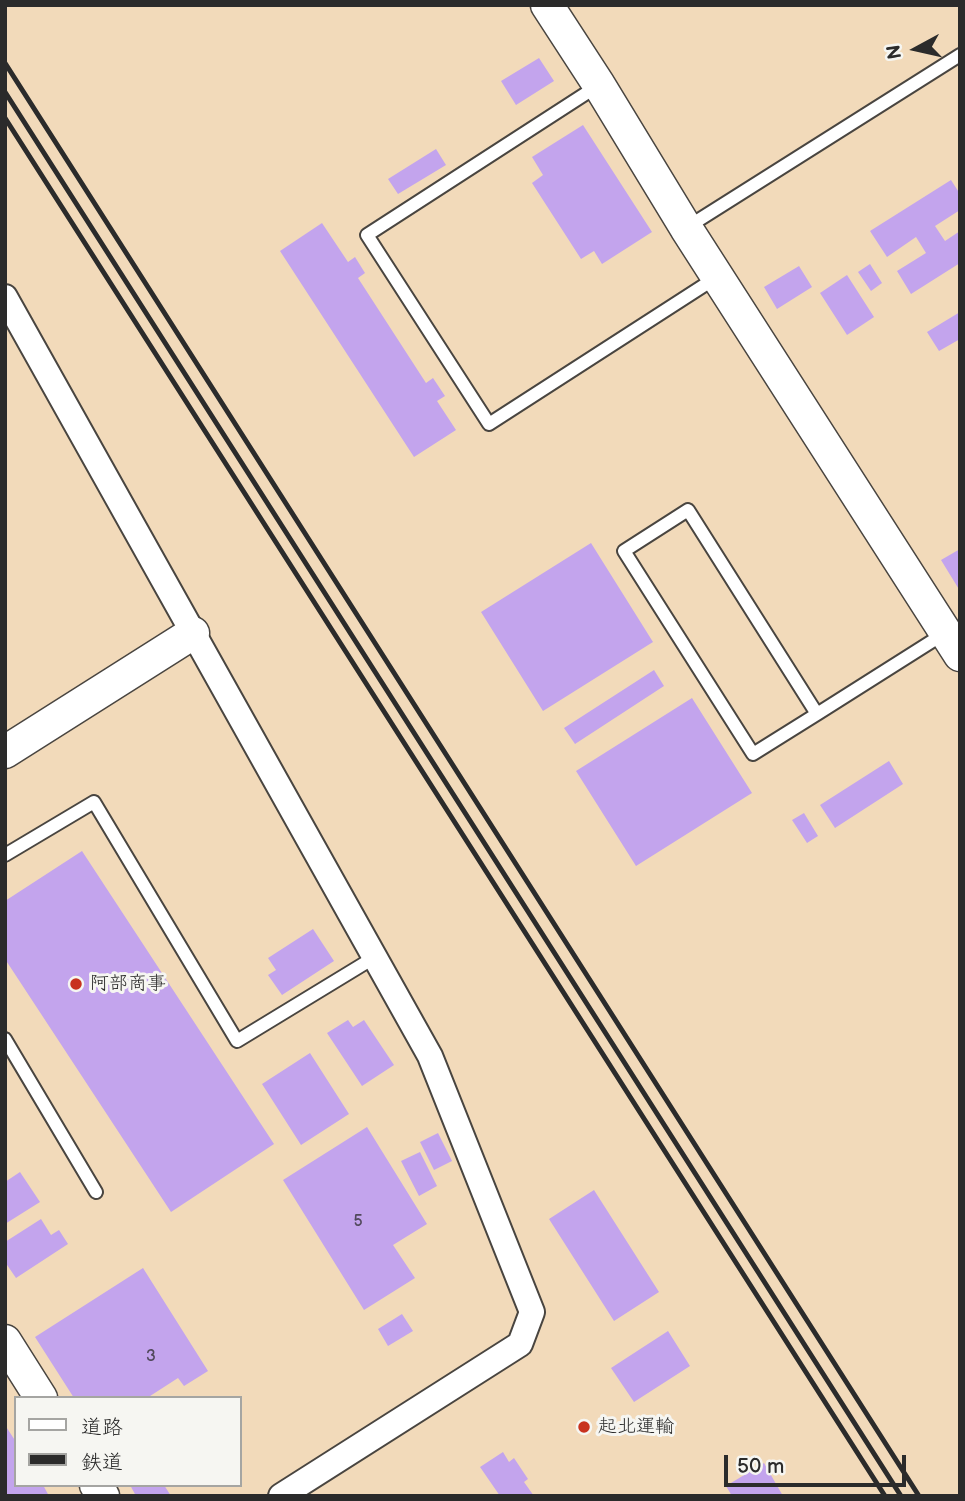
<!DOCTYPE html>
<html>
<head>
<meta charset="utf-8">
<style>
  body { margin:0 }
  #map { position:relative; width:965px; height:1501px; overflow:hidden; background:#f2daba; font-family:"Balsamiq Sans","Klee One",sans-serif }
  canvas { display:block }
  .frame { position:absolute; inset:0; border:7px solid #2b2b2b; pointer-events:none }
  .legend { position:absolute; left:14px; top:1396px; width:228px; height:91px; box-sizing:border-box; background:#f6f6f2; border:2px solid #a5a5a2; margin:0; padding:9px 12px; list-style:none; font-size:21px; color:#2b2b2b }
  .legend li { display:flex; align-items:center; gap:14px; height:35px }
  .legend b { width:35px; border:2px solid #a5a5a2 }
  .north { position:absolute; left:881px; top:14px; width:70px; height:70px; -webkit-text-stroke:5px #f6f6f2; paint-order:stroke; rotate:262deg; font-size:19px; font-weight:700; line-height:28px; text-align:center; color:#2b2b2b }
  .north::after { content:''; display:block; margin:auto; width:24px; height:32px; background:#2b2b2b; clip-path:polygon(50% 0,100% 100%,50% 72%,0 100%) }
  .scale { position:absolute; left:724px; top:1455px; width:182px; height:32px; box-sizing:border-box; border:4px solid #2b2b2b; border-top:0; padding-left:9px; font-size:21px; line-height:24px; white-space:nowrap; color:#2b2b2b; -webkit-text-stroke:5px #f6f6f2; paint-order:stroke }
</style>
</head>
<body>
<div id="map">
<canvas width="965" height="1501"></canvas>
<div class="frame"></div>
<ul class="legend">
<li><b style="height:9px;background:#fff"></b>道路</li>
<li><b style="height:9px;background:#2b2b2b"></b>鉄道</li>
</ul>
<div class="north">N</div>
<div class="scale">50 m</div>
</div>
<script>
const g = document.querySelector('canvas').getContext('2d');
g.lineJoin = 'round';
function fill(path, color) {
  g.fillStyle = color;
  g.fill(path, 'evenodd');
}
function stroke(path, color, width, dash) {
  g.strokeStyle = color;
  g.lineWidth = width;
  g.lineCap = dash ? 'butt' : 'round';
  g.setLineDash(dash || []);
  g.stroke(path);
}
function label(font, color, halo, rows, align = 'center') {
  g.font = font + ' "Balsamiq Sans","Klee One",sans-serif';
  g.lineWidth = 6;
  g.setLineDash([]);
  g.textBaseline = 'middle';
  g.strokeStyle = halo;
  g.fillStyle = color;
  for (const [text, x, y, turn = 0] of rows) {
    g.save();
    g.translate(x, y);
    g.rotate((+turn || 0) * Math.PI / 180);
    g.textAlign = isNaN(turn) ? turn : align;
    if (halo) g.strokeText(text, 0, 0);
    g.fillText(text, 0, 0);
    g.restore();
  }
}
const building = new Path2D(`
  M539 58 554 81 516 105 501 81Z
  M583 125 652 232 602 264 594 251 581 259 532 183 543 175 532 157Z
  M436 149 446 165 398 194 388 179Z
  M951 180 960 194V210L935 226 945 241 960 231V263L911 294 897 271 926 253 916 237 887 257 870 231Z
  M322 223 348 262 355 257 365 273 358 278 426 383 433 378 445 396 437 401 456 430 414 457 280 251Z
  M870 264 882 283 871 291 858 272Z
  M799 266 812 287 777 309 764 287Z
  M847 275 874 317 847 335 820 293Z
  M960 312V339L939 351 927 332Z
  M591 543 653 642 543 711 481 612Z
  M960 549V591L941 560Z
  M654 670 664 686 575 744 564 728Z
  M692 698 752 793 636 866 576 771Z
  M889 761 903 784 835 828 820 805Z
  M804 813 818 836 807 843 792 820Z
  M82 851 274 1144 171 1212 5 959V901Z
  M313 929 334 961 282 995 268 975 276 970 268 958Z
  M348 1020 353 1027 364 1020 394 1065 362 1086 327 1033Z
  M310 1053 349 1114 301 1145 262 1084Z
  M367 1127 427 1224 393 1245 415 1278 364 1310 283 1180Z
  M438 1133 452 1161 434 1170 420 1142Z
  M420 1152 437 1186 419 1196 401 1161Z
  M20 1172 40 1202 5 1224V1182Z
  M594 1190 659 1292 614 1321 549 1219Z
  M41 1219 51 1235 59 1230 68 1244 16 1278 5 1262V1242Z
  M143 1268 208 1371 184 1386 178 1378 147 1398H74L35 1337Z
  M402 1314 413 1331 388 1346 378 1329Z
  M668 1331 690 1366 634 1402 611 1368Z
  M5 1425 16 1442V1485H43L49 1496H5Z
  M503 1452 509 1462 514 1458 528 1479 524 1482 534 1496H500L480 1467Z
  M764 1463 783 1496H732L726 1486Z
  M130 1485H164L171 1496H136Z`);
const service = new Path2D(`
  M599 85 367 235 489 424 717 277
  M686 228 960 55
  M817 714 753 754 624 551 688 510 817 714 945 633
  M5 855 94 802 237 1041 375 957
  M5 1039 96 1192`);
const minor = new Path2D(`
  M5 297 430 1056 532 1312 520 1344 281 1496`);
const tertiary = new Path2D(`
  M547 5 599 85 686 228 960 655
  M5 752 193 633
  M5 1341 41 1398
  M96 1485 103 1496`);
const rail = new Path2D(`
  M5 63 919 1496
  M5 92 901 1496
  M5 118 885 1496`);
const markers = [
  [76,984,7,"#c8321e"],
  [584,1427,7,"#c8321e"]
];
const numberNames = [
  ["5",358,1222],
  ["3",151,1357]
];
const poiNames = [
  ["阿部商事",90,984],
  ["起北運輸",598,1427]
];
fill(building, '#c3a4ed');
stroke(service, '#494540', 16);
stroke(minor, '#494540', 28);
stroke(tertiary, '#494540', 35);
stroke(service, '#fff', 12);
stroke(minor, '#fff', 24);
stroke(tertiary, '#fff', 32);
stroke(rail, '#2b2b2b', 5);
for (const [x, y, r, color] of markers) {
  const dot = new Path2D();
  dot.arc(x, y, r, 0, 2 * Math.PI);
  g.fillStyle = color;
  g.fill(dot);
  stroke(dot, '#f6f6f2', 2.5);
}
label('16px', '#51495c', null, numberNames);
label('19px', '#2b2b2b', '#f6f6f2', poiNames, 'left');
</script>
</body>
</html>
